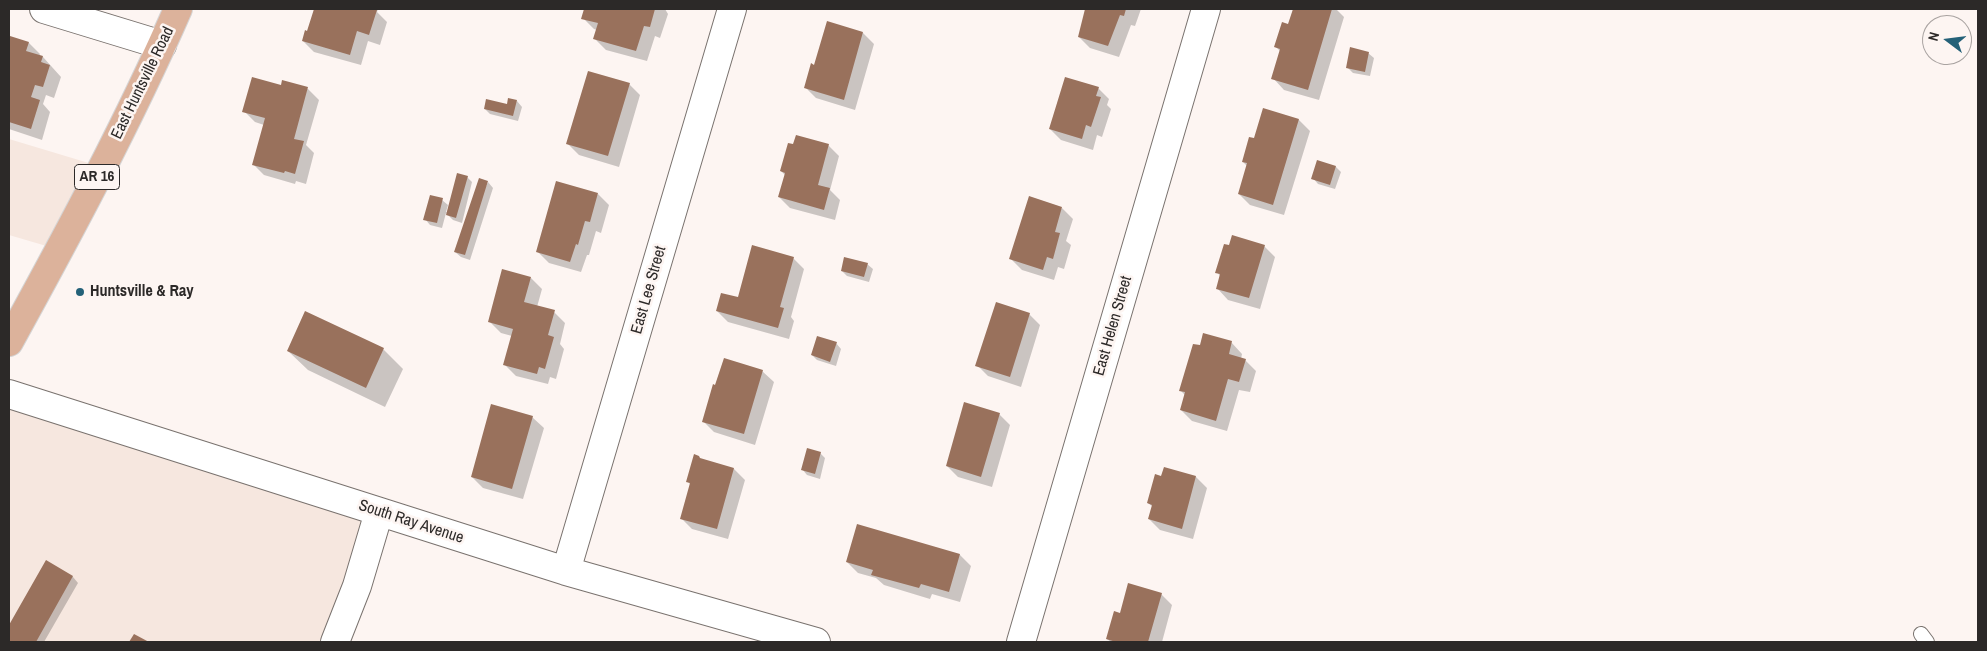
<!DOCTYPE html>
<html>
<head>
<meta charset="utf-8">
<style>
  body { margin:0 }
  #map { position:relative; width:1987px; height:651px; overflow:hidden; background:#fdf5f2; font-family:"Archivo Narrow",sans-serif }
  canvas { display:block }
  .frame { position:absolute; inset:0; border:10px solid #2c2928; pointer-events:none }
  .north { position:absolute; left:1922px; top:15px; width:50px; height:50px; box-sizing:border-box; background:#fdf5f2; border:1px solid #a9a3a1; border-radius:50%; rotate:285deg; font-size:14px; font-weight:700; line-height:20px; text-align:center; color:#2c2928 }
  .north::after { content:''; display:block; margin:auto; width:18px; height:22px; background:#246178; clip-path:polygon(50% 0,100% 100%,50% 72%,0 100%) }
</style>
</head>
<body>
<div id="map">
<canvas width="1987" height="651"></canvas>
<div class="frame"></div>
<div class="north">N</div>
</div>
<script>
const g = document.querySelector('canvas').getContext('2d');
g.lineJoin = 'round';
function fill(path, color) {
  g.fillStyle = color;
  g.fill(path, 'evenodd');
}
function stroke(path, color, width, dash) {
  g.strokeStyle = color;
  g.lineWidth = width;
  g.lineCap = dash ? 'butt' : 'round';
  g.setLineDash(dash || []);
  g.stroke(path);
}
function label(font, color, halo, rows, align = 'center') {
  g.font = font + ' "Archivo Narrow",sans-serif';
  g.lineWidth = 5;
  g.setLineDash([]);
  g.textBaseline = 'middle';
  g.strokeStyle = halo;
  g.fillStyle = color;
  for (const [text, x, y, turn = 0] of rows) {
    g.save();
    g.translate(x, y);
    g.rotate((+turn || 0) * Math.PI / 180);
    g.textAlign = isNaN(turn) ? turn : align;
    if (halo) g.strokeText(text, 0, 0);
    g.fillText(text, 0, 0);
    g.restore();
  }
}
const built = new Path2D(`
  M9 139 102 167 60 250 9 235Z
  M9 394 379 512 335 642H9Z`);
const shadow = new Path2D(`
  M315 9H378L377 12 387 22 380 45 368 41 361 65 314 52 303 41 308 33Z
  M585 9H665L668 14 660 38 655 36 647 61 606 50 595 39 597 30 594 29 583 18Z
  M1087 9H1141L1135 26 1131 25 1119 57 1090 48 1079 37Z
  M1294 9H1336L1344 17 1319 100 1284 90 1273 78 1281 52 1276 47 1289 25Z
  M828 23 863 33 874 44 855 110 816 98 805 87 815 66Z
  M11 37 29 43 40 54 39 56 43 57 61 77 54 98 46 95 43 104 50 112 42 140 9 129V46Z
  M1368 53 1374 58 1370 76 1353 73 1347 67Z
  M283 82 308 89 319 100 306 145 314 153 306 184 296 181 295 184 264 175 253 164 264 125 255 122 244 111 282 86Z
  M629 84 640 95 619 167 579 155 568 144Z
  M1098 88 1109 99 1107 105 1111 109 1102 137 1097 135 1093 150 1061 140 1050 129Z
  M517 101 522 107 518 121 490 114 485 109 507 105Z
  M1264 110 1299 120 1310 131 1284 215 1250 205 1239 194 1247 166 1243 162 1255 140Z
  M828 145 839 156 830 190 840 200 835 220 790 208 779 197 785 175 781 171Z
  M1318 161 1336 167 1341 172 1335 189 1318 184 1313 178Z
  M467 177 472 182 462 223 453 220 446 213 442 228 430 225 425 219 442 200 448 205 446 212 448 213Z
  M488 182 493 188 470 260 461 257 455 252Z
  M598 194 609 205 601 233 596 231 589 255H587L581 272 549 263 538 252Z
  M1062 208 1073 219 1066 241 1071 245 1064 269 1058 267 1054 280 1022 270 1011 259Z
  M1264 246 1275 257 1260 309 1228 300 1217 288 1220 276 1217 272Z
  M793 258 804 269 791 317 794 321 789 339 728 322 717 311 739 299Z
  M867 264 873 269 869 282 847 276 842 271Z
  M531 278 542 289 537 307 554 312 565 323 560 344 564 349 556 379 550 377 548 384 516 376 505 365 512 336 501 333 490 322Z
  M1029 314 1040 325 1021 387 988 376 977 365Z
  M1231 342 1242 354 1241 359 1245 360 1256 371 1250 392 1239 390 1227 431 1192 421 1181 410 1185 395 1180 390 1200 347Z
  M836 343 841 349 836 366 817 360 812 355Z
  M383 349 403 369 385 407 308 370 288 351Z
  M762 371 774 382 755 445 714 432 703 421Z
  M999 414 1010 425 992 487 958 477 947 466Z
  M532 417 544 428 523 499 483 488 472 477Z
  M820 453 825 458 820 479 807 475 802 469Z
  M701 460 734 469 745 480 728 539 692 529 681 518 691 485 688 482Z
  M1164 468 1196 477 1207 488 1193 539 1160 530 1149 519 1153 507 1148 503 1162 478Z
  M960 555 971 566 960 602 932 594 930 599 884 585 876 578 858 573 847 562Z
  M46 562 73 577 78 583 44 642H9V628Z
  M1161 594 1172 605 1162 642H1111L1107 639 1120 614Z`);
const building = new Path2D(`
  M314 9H372L377 10 369 35 357 31 350 55 302 41 305 30 307 31Z
  M584 9H655L650 27 644 26 636 51 593 39 598 23 581 19Z
  M1085 9H1126L1124 16 1120 15 1108 46 1078 37Z
  M1293 9H1332L1308 90 1271 79 1280 49 1274 47 1282 22 1288 24Z
  M827 21 863 32 844 100 804 88 811 63 814 65Z
  M10 36 29 42 26 51 43 56 41 62 50 65 43 87 35 85 31 97 40 100 31 129 9 122V41Z
  M1350 47 1369 52 1365 72 1346 68Z
  M588 71 630 83 608 156 566 144Z
  M252 77 281 85 282 80 308 87 294 139 304 141 295 174 285 171 284 173 252 165 265 118 242 112Z
  M1065 77 1099 87 1096 96 1101 97 1091 127 1086 125 1082 139 1049 129Z
  M508 98 517 100 513 116 484 109 486 99 507 104Z
  M1263 108 1299 119 1273 205 1238 194 1247 163 1242 162 1249 137 1254 138Z
  M796 135 829 144 818 185 830 188 824 210 778 197 785 173 780 171 788 143 793 144Z
  M1317 160 1336 166 1330 185 1311 179Z
  M457 173 468 176 456 218 446 215Z
  M479 178 488 181 465 255 454 252Z
  M556 181 598 193 590 222 585 221 578 245 576 244 570 262 536 252Z
  M430 195 443 198 437 223 423 220Z
  M1029 196 1062 207 1055 232 1060 233 1053 259 1047 257 1043 270 1009 259Z
  M1232 235 1265 245 1249 298 1216 289 1220 274 1215 273 1224 244 1229 245Z
  M752 245 794 257 780 307 784 308 778 328 716 311 721 293 738 297Z
  M844 257 868 263 864 277 841 271Z
  M502 269 531 277 524 302 555 310 548 335 554 337 545 369 539 367 537 374 503 365 513 329 488 322Z
  M996 302 1030 313 1010 377 975 366Z
  M305 311 384 348 366 388 287 351Z
  M1203 333 1232 341 1229 354 1246 359 1239 382 1228 379 1216 421 1180 410 1185 392 1179 391 1193 344 1200 345Z
  M817 336 837 342 830 362 811 355Z
  M724 358 763 370 744 434 702 422 713 384 715 385Z
  M964 402 1000 413 981 477 946 466Z
  M491 404 533 416 512 489 471 477Z
  M807 448 821 452 815 474 801 470Z
  M694 454 699 456 700 458 734 468 717 529 680 519 690 483 686 482Z
  M1164 467 1196 476 1182 529 1148 519 1152 505 1147 503 1155 474 1161 476Z
  M857 524 960 554 949 592 921 584 919 588 871 575 873 570 846 562Z
  M46 560 73 576 36 642H9V625Z
  M1128 583 1162 593 1148 642H1116L1106 639 1114 611 1120 613Z
  M134 634 149 642H129Z`);
const service = new Path2D(`
  M1921 634 1927 642`);
const minor = new Path2D(`
  M44 9 162 45
  M9 394 566 571 816 642
  M566 571 732 9
  M335 642 357 586 379 512
  M1021 642 1206 9`);
const primary = new Path2D(`
  M9 342C69 233 128 123 178 9`);
const markers = [
  [80,292,5,"#246178"]
];
const shields = [
  [97,177,45]
];
const shieldNames = [
  ["AR 16",97,177]
];
const streetNames = [
  ["East Huntsville Road",143,83,-64],
  ["East Lee Street",649,290,-74],
  ["East Helen Street",1113,326,-74],
  ["South Ray Avenue",411,522,18]
];
const poiNames = [
  ["Huntsville & Ray",90,292]
];
fill(built, '#f6e7df');
fill(shadow, '#0003');
fill(building, '#99715c');
stroke(service, '#79726e', 16);
stroke(minor, '#79726e', 30);
stroke(primary, '#d5d4d4', 30);
stroke(service, '#fff', 14);
stroke(minor, '#fff', 28);
stroke(primary, '#dcb29b', 28);
for (const [x, y, r, color] of markers) {
  const dot = new Path2D();
  dot.arc(x, y, r, 0, 2 * Math.PI);
  g.fillStyle = color;
  g.fill(dot);
  stroke(dot, '#fdf5f2', 2);
}
for (const [x, y, w] of shields) {
  const box = new Path2D();
  box.roundRect(x - w / 2, y - 12.5, w, 25, 4);
  g.fillStyle = '#fdf5f2';
  g.fill(box);
  stroke(box, '#2c2928', 1);
}
label('bold 15px', '#2c2928', null, shieldNames);
label('16px', '#2c2928', '#fdf5f2', streetNames);
label('bold 16px', '#2c2928', '#fdf5f2', poiNames, 'left');
</script>
</body>
</html>
